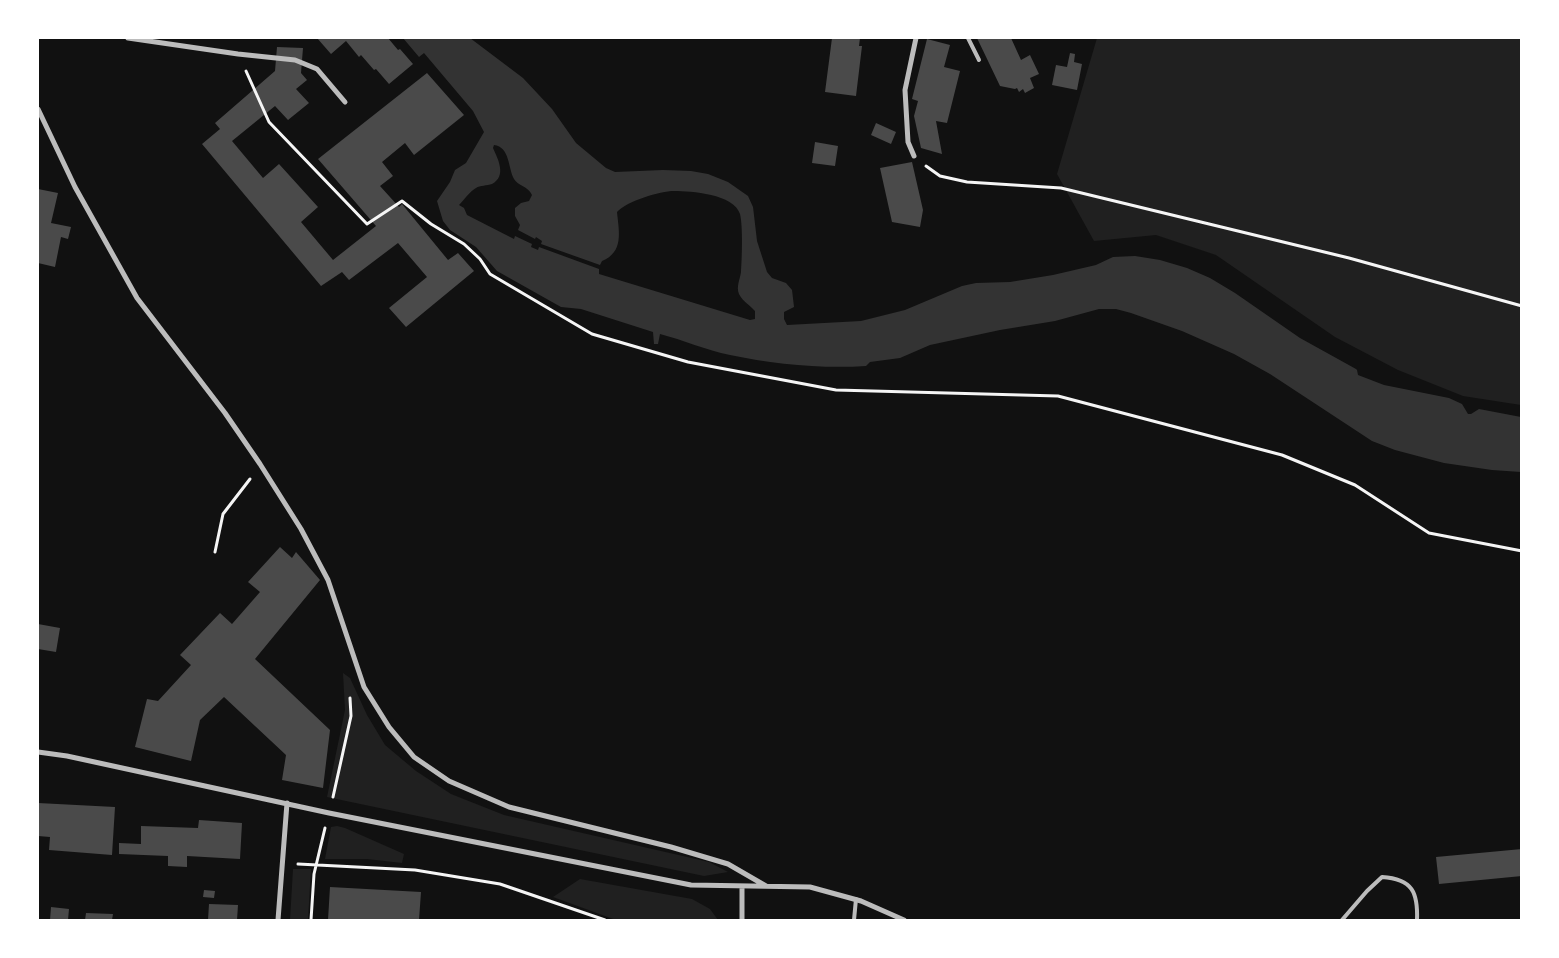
<!DOCTYPE html>
<html>
<head>
<meta charset="utf-8">
<style>
  body { margin:0 }
  #map { position:relative; width:1559px; height:958px; overflow:hidden; background:#111; font-family:Mulish,sans-serif }
  canvas { display:block }
  .frame { position:absolute; inset:0; border:39px solid #fff; pointer-events:none }
</style>
</head>
<body>
<div id="map">
<canvas width="1559" height="958"></canvas>
<div class="frame"></div>
</div>
<script>
const g = document.querySelector('canvas').getContext('2d');
g.lineJoin = 'round';
function fill(path, color) {
  g.fillStyle = color;
  g.fill(path, 'evenodd');
}
function stroke(path, color, width, dash) {
  g.strokeStyle = color;
  g.lineWidth = width;
  g.lineCap = dash ? 'butt' : 'round';
  g.setLineDash(dash || []);
  g.stroke(path);
}
const green = new Path2D(`
  M1097 38H1521V405L1463 396 1398 370 1335 337 1216 255 1156 235 1094 241 1057 174Z
  M343 673 350 678 367 715 385 745 416 771 451 794 504 815 709 862 728 872 704 876 327 797 345 710Z
  M337 826 345 828 404 854 402 863 367 859H325L331 827Z
  M293 869H311L308 920H290Z
  M580 879 692 899 710 909 718 920H616L553 897Z`);
const water = new Path2D(`
  M403 38H470L523 78 552 109 576 143 606 168 615 172 663 170 691 171 708 174 728 182 748 196 753 207 757 241 767 272 772 278 786 283 792 290 794 307 784 312V319L787 325 861 321 905 310 962 286 976 283 1010 282 1053 275 1096 265 1113 257 1135 256 1160 260 1187 268 1210 278 1235 293 1300 338 1356 369 1357 370 1358 375 1384 385 1449 398 1462 404 1468 414H1471L1479 409 1521 417V472L1492 470 1444 463 1395 450 1372 441 1270 374 1234 354 1182 331 1131 313 1116 309H1099L1055 321 1000 330 930 345 900 358 870 362 866 366C822 369 773 364 730 355 706 350 683 340 660 334L658 344H654L653 332 581 309 561 307 497 271 476 247 450 230 443 221 437 201 450 182 455 170 466 163 484 132 473 111 424 53 419 57ZM494 145C510 147 508 168 514 179 518 186 528 186 532 195L529 201 521 203 515 208V216L520 225 518 230 535 239 536 237 542 241 541 244 600 265 602 261C624 252 619 232 617 212 627 201 660 191 674 191 691 191 734 194 740 214 743 226 742 259 741 272 740 279 736 287 739 294 743 302 750 305 755 311V319L750 320 599 274V269L539 247 538 250 531 247 532 244 515 236 514 239 467 215 464 208 459 205C464 200 470 191 476 188 480 185 487 186 492 184 507 176 498 159 493 148Z`);
const building = new Path2D(`
  M317 38H388L398 50 400 49 413 64 389 84 376 69 374 70 361 55 359 57 346 41 331 54Z
  M832 38H860L859 46H862L856 96 825 92Z
  M977 38H1011L1021 60 1030 55 1039 74 1030 78 1034 88 1025 93 1023 89 1019 92 1017 88 1015 89 1000 86Z
  M927 39 950 45 944 67 960 71 947 123 936 121 942 154 921 148 914 116 918 101 912 99Z
  M277 47 303 48 301 73 307 80 296 89 309 103 288 120 275 106 232 141 263 178 279 164 318 207 301 222 333 260 376 226 318 159 427 73 464 115 414 155 405 143 382 162 393 176 380 186 399 207 402 204 448 260 458 253 474 271 406 327 389 308 427 277 398 243 349 280 342 272 321 286 202 144 220 129 215 123 275 71Z
  M1070 53 1075 54 1074 62 1082 64 1077 90 1052 85 1056 65 1067 67Z
  M876 123 896 132 891 144 871 135Z
  M815 142 838 146 835 166 812 163Z
  M912 162 923 210 920 227 892 222 880 168Z
  M38 189 58 193 51 223 71 227 68 239 61 237 55 267 38 263Z
  M280 547 292 558 296 552 320 580 255 659 330 730 323 788 282 780 286 755 224 697 200 720 191 761 135 747 147 699 158 701 191 665 180 655 220 613 232 624 260 592 248 582Z
  M38 624 60 628 56 652 38 649Z
  M38 803 115 807 112 855 49 850 50 837 38 836Z
  M199 820 242 823 240 859 187 856V867L168 866V856L119 854V843L141 844V826L198 828Z
  M1522 849V876L1439 884 1436 857Z
  M330 887 421 892 419 920H328Z
  M204 890 215 891 214 898 203 897Z
  M209 904 238 905 237 920H208Z
  M51 907 69 909 68 920H50Z
  M86 913 113 914 112 920H85Z`);
const path = new Path2D(`
  M246 71 269 122 367 224 402 201 431 224 464 244 480 259 490 274 592 334 688 362 836 390 1058 396 1282 455 1355 485 1429 533 1522 551
  M926 166 940 176 967 182 1061 188 1349 258 1522 306
  M215 552 223 514 250 479
  M333 797 351 716 350 698
  M298 864 415 870 500 884 605 920
  M311 920 314 874 325 828`);
const service = new Path2D(`
  M968 38 979 60
  M854 920 856 899
  M1342 920 1367 891 1382 877C1413 879 1418 893 1417 920`);
const minor = new Path2D(`
  M128 38 238 54 295 60 317 69 345 102
  M38 109 75 187 137 298 225 413 260 464 301 529 328 580 364 687 389 727 414 757 449 781 509 807 671 847 728 864 766 886
  M914 156 908 142 905 90 916 38
  M38 752 67 756 329 813 691 885 810 887 861 901 904 920
  M742 887V920
  M278 920 287 803`);
fill(green, '#202020');
fill(water, '#333');
fill(building, '#4a4a4a');
stroke(path, '#f5f5f5', 3);
stroke(service, '#bcbcbc', 4);
stroke(minor, '#bcbcbc', 5);
</script>
</body>
</html>
